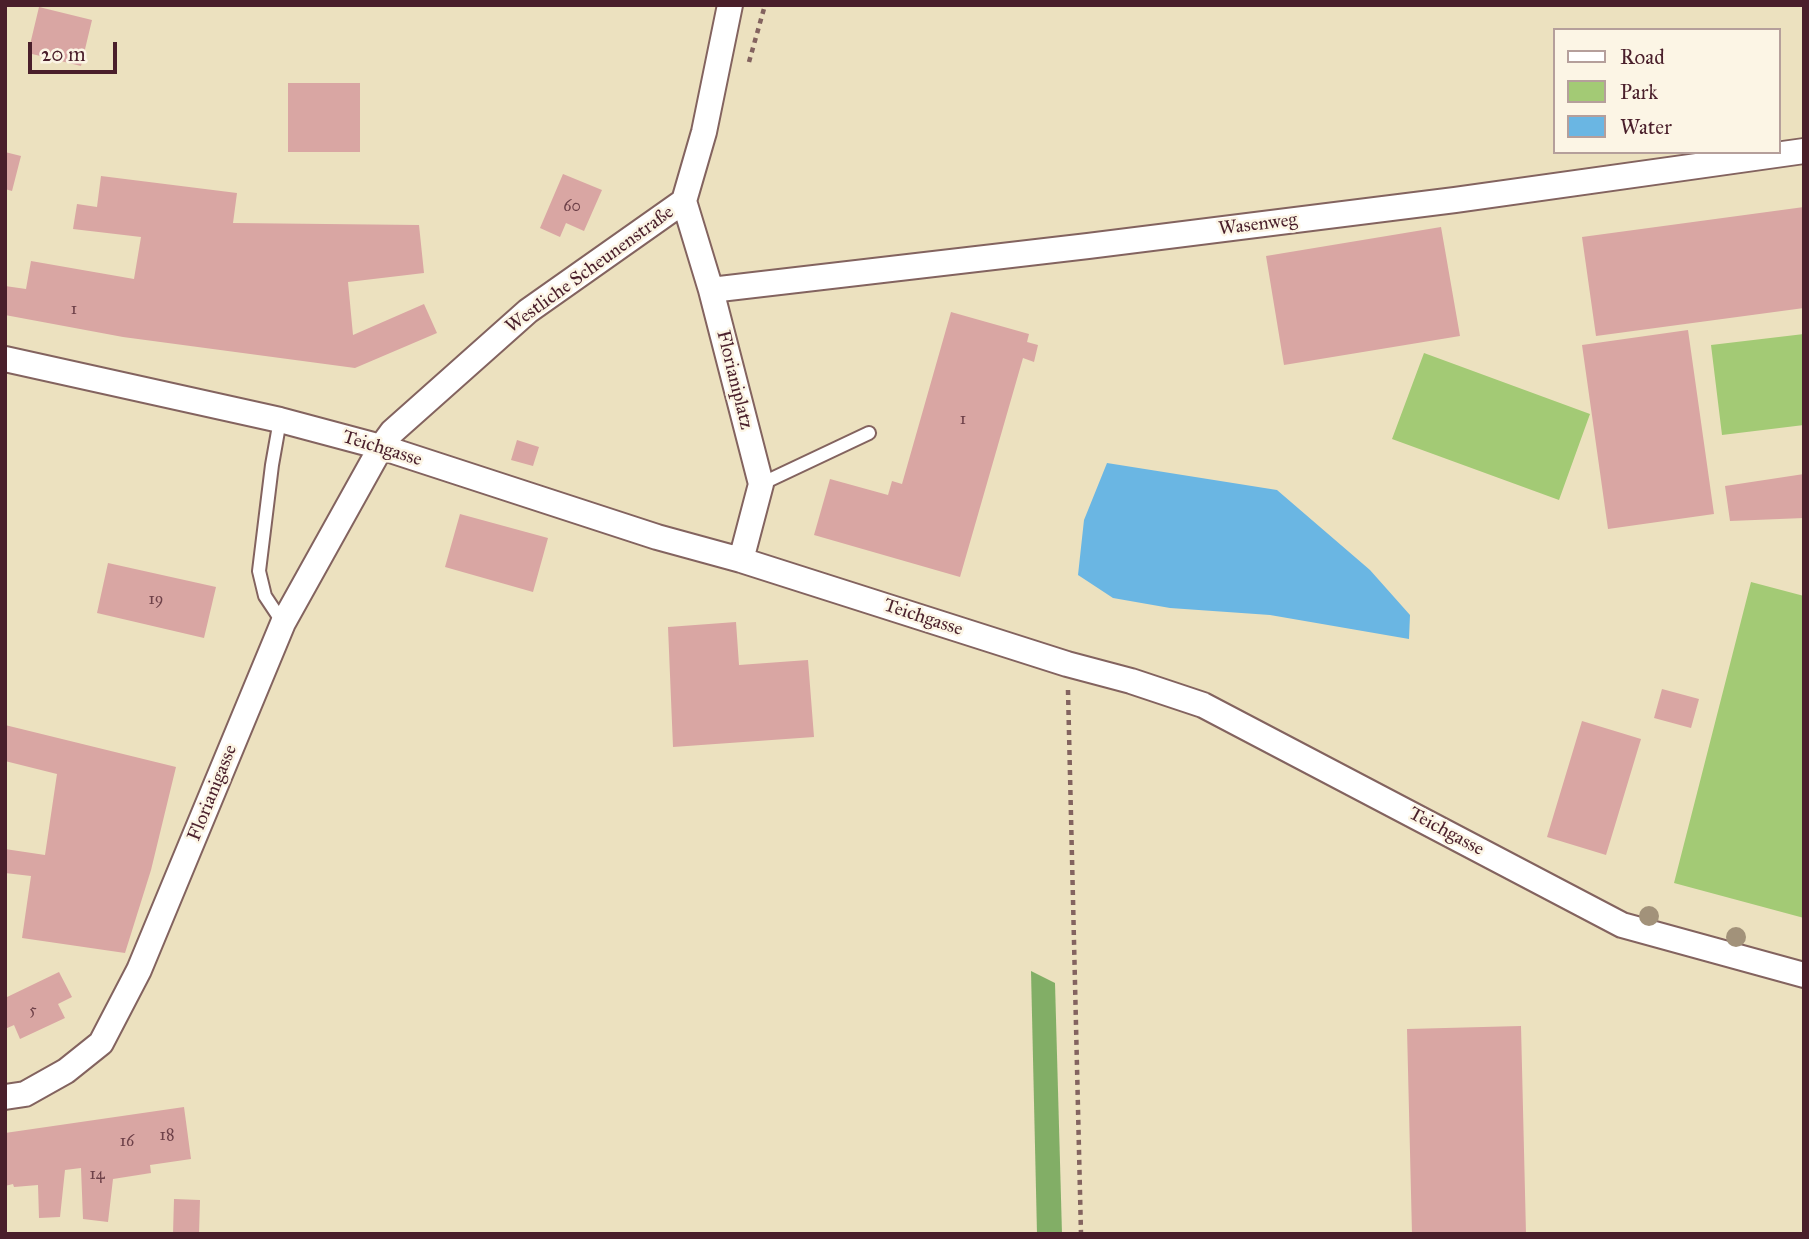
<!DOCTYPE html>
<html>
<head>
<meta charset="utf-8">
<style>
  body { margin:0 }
  #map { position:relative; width:1809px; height:1239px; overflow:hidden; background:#ece1bf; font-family:"IM FELL Great Primer",serif }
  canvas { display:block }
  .frame { position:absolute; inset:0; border:7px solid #4a1f2b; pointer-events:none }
  .legend { position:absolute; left:1553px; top:28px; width:228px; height:126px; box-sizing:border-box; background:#fcf5e5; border:2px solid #b59f9b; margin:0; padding:9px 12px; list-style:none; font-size:21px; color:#4a1f2b }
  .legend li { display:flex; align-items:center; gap:14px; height:35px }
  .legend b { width:35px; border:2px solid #b59f9b }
  .scale { position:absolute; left:28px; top:42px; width:89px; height:32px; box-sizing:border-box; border:4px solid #4a1f2b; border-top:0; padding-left:9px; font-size:21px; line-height:24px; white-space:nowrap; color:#4a1f2b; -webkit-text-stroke:5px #fcf5e5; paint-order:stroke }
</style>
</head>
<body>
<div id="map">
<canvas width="1809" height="1239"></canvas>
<div class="frame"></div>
<ul class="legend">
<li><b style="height:9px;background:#fff"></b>Road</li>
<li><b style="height:19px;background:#a3ca75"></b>Park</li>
<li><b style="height:19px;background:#6ab6e3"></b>Water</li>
</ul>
<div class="scale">20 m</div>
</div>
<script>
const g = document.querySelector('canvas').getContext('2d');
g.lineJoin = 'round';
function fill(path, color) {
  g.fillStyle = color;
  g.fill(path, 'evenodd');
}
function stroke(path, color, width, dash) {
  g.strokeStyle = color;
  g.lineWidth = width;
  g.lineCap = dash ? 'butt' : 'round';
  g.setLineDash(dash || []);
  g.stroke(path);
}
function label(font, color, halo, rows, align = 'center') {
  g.font = font + ' "IM FELL Great Primer",serif';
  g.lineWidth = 5;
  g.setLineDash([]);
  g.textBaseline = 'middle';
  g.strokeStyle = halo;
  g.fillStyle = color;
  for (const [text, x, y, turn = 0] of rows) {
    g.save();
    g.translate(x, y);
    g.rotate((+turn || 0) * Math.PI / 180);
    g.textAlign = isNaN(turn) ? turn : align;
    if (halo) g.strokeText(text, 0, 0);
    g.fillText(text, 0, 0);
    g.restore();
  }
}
const green = new Path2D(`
  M1804 334V425L1722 435 1711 345Z
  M1424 353 1590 414 1559 500 1392 439Z
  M1751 582 1804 596V918L1674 883Z`);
const forest = new Path2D(`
  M1031 971 1055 983 1062 1234H1037Z`);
const water = new Path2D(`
  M1107 463 1277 490 1370 570 1410 615 1409 639 1270 615 1170 608 1113 598 1078 575 1084 520Z`);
const building = new Path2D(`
  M39 7 92 20 81 66 28 53Z
  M288 83H360V152H288Z
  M5 152 21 156 12 191 5 189Z
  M563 174 602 190 584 231 566 223 560 237 540 228Z
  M101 176 237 193 233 223 419 225 424 273 348 282 353 335 424 304 437 333 355 368 123 337 5 315V286L26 289 31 261 134 279 141 237 73 229 77 204 97 207Z
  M1804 207V308L1596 336 1582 237Z
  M1441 227 1460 336 1284 365 1266 256Z
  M951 312 1029 334 1027 342 1038 345 1034 362 1023 358 960 577 814 535 830 479 888 495 892 481 902 484Z
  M1688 330 1714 514 1608 529 1582 345Z
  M517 440 539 447 533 466 511 460Z
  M1804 474V518L1730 521 1725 486Z
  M460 514 548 538 533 592 445 567Z
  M108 563 216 587 204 638 97 613Z
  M736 622 739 665 808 660 814 737 673 747 668 627Z
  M1662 689 1699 699 1691 728 1654 718Z
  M1582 721 1641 739 1606 855 1547 837Z
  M5 725 176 767 151 870 125 953 22 938 31 876 5 873V849L45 855 57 774 5 761Z
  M59 972 72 997 58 1004 65 1018 20 1039 14 1025 5 1029V998Z
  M1521 1026 1526 1234H1412L1407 1029Z
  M184 1107 191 1159 150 1165 151 1173 113 1179 108 1222 83 1219 81 1168 65 1170 60 1217 39 1218 38 1185 14 1187 13 1184 5 1186V1133Z
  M174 1199 200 1200 199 1234H173Z`);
const path = new Path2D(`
  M749 62 765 5
  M1068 690 1081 1234`);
const service = new Path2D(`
  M280 420 272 465 259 571 265 596 283 623
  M761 484 869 433`);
const minor = new Path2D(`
  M684 201 711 290 761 484 741 560
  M711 290 1088 246 1455 200 1804 151
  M5 359 280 420 381 447 657 537 741 560 1067 664 1131 681 1203 705 1622 925 1804 975
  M5 1097 25 1094 66 1071 101 1043 139 970 283 623 381 447 392 432 528 311 684 201 704 132 730 5`);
const trees = [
  [1649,916],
  [1736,937]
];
const numberNames = [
  ["60",572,207],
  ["1",74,310],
  ["1",963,420],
  ["19",156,600],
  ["5",33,1011],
  ["18",167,1136],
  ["16",127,1142],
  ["14",97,1175]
];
const streetNames = [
  ["Wasenweg",1258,225,-7],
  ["Westliche Scheunenstraße",590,270,-36],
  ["Florianiplatz",734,380,76],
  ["Teichgasse",382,449,17],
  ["Teichgasse",923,618,18],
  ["Florianigasse",213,793,-68],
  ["Teichgasse",1446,832,28]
];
fill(green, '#a3ca75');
fill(forest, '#82ae66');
fill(water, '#6ab6e3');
fill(building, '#d9a6a3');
stroke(service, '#83635f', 16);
stroke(minor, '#83635f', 28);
stroke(path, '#83635f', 4.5, [5, 5]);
stroke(service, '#fff', 12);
stroke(minor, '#fff', 24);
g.fillStyle = '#a2927a';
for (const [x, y] of trees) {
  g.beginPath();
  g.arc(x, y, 10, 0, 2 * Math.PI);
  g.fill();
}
label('16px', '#6e4149', null, numberNames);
label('19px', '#4a1f2b', '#fcf5e5', streetNames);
</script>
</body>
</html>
